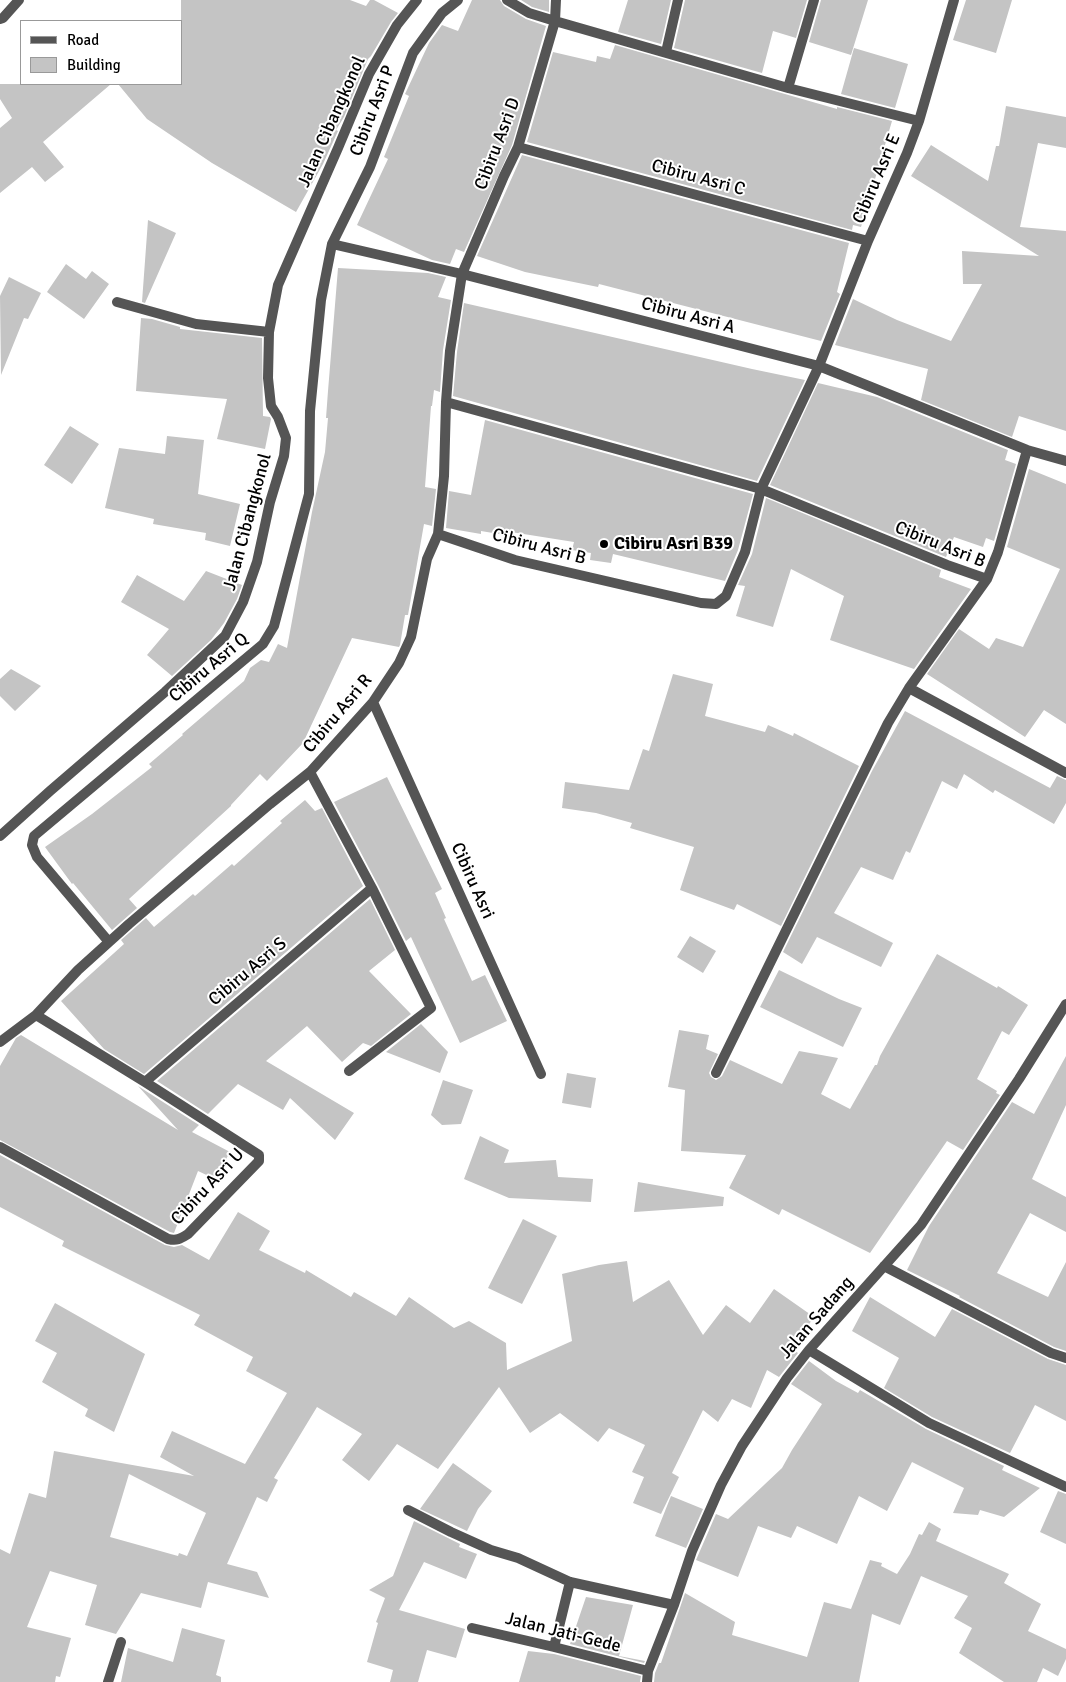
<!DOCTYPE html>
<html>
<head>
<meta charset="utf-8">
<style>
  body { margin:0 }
  #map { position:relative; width:1066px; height:1682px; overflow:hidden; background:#fff; font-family:Signika,sans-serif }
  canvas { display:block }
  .legend { position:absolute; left:20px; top:20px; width:162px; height:65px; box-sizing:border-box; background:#fff; border:1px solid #999; margin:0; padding:6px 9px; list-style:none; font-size:15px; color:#000 }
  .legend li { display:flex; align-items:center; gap:10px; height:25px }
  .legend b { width:25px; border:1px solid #999 }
</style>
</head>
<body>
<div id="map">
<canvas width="1066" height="1682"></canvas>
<ul class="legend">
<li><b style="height:6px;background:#555"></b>Road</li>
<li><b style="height:14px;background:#c4c4c4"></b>Building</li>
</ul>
</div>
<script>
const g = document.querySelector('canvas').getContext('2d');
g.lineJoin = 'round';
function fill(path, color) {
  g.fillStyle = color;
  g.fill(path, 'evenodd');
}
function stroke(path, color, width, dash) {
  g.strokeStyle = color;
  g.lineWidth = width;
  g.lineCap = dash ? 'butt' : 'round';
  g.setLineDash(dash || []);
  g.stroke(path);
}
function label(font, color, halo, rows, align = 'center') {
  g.font = font + ' Signika,sans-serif';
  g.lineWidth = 4;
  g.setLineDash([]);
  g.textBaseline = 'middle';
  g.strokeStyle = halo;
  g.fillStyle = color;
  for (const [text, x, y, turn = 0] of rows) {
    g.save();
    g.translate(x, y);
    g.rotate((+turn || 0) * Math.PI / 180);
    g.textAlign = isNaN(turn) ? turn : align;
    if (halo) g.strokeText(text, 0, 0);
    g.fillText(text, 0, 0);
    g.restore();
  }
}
const building = new Path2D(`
  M181 0H350L366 6 370 0H374L398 13 391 22 371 56 368 59 344 117 336 130 338 131 323 164 296 212 212 163 147 119 118 84H181Z
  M472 0H500L504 6 526 19 546 26 512 145 464 252 456 249 450 264 432 260 357 225 388 159 384 157 409 96 405 94 429 43 442 25 458 31Z
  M521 0H549V12L532 7Z
  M628 0H671L661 44 618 32Z
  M685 0H807L796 38 773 31 762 73 674 48Z
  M821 0H868L851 55 809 42Z
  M966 0H1012L996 53 953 40Z
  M615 45 837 109V107L892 121 861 227 853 225 852 230 527 142 553 52 596 62 597 56 610 59Z
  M854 48 908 64 895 108 841 94Z
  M0 84H111L43 142 64 167 45 182 32 167 0 193V128L12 118 0 99Z
  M1006 106 1066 117V148L1038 143 1020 227 1066 231V431L1019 416 1012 437 921 400 928 369 835 345 853 299 897 320 951 341 982 284H963L962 251 1039 256 911 176 931 145 988 181 996 146H999Z
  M522 155 849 243 837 292 840 294 821 341 599 284 598 287 525 272 477 256Z
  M148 220 176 233 145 303 142 302Z
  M66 264 86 279 92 271 109 284 84 319 47 292Z
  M338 268 428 273 446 277 438 297 451 300 443 350 440 392 434 390 432 406H431L425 487 436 489 432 526 424 524 408 615H405L400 645 399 647 352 638 303 743 267 781 260 774 231 805V806L129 899 137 908 112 930 73 883 72 884 45 847 92 814 152 767 149 764 183 735 182 734 244 681 250 668 261 660 269 662 278 644 287 648 312 512 325 452 328 418H326L328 391Z
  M9 277 41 293 28 319 24 318 1 375 0 296Z
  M464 303 752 369 805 380 757 481 453 396 457 352Z
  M141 318 152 319 180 327V329L262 338 263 416 270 417 271 419 265 449 217 439 227 399 136 391Z
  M818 383 877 397 1008 450 1005 460 1016 464 994 541 986 538 983 547 954 537 946 557 770 485Z
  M485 420 753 494 738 550 725 581 613 554 611 563 590 560 591 553 572 550 574 542 511 532V536L481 531V534L446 528 449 491 471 495Z
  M70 426 99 444 72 484 44 465Z
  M167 436 204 440 198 494 240 504 230 546 205 540 206 533 153 524 154 519 105 508 119 448 165 454Z
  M1029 469 1066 484V724L1044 710 1025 737 927 674 959 629 989 649 996 638 1023 647 1060 569 1007 547Z
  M766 498 941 570 939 577 971 589 914 669 830 640 844 596 791 569 773 627 736 616 745 586 738 585 752 554Z
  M206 571 242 585 237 599 224 623 211 640 172 676 147 655 169 629 121 602 137 575 184 601Z
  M11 669 41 686 15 711 0 696V679Z
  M673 674 713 684 705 716 765 732 768 725 793 736 794 733 859 766 781 926 737 904 734 910 680 890 694 847 630 828 632 823 596 813 562 808 565 782 629 790 643 749 649 751Z
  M905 711 1050 788 1057 776 1066 780V803L1054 824 995 790 993 793 964 774 957 789 942 781 910 853 906 851 893 880 861 867 834 913 893 943 881 967 817 937 802 964 783 952 872 771Z
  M387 777 442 889 435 893 446 918 444 919 472 981 485 975 507 1021 460 1043 411 937 406 941 378 885 334 802Z
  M305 800 315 811 322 808 363 886 144 1074 104 1049 61 1001 124 944 121 940 146 918 154 927 193 894 195 896 232 864 234 866 282 823 280 821Z
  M370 899 395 950 369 971 411 1014 371 1046 363 1043 342 1062 307 1026 266 1061 354 1113 335 1140 290 1098 283 1110 238 1084 208 1114 157 1081Z
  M690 936 716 951 703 973 677 957Z
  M937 954 997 988 998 986 1028 1005 1009 1035 1002 1031 977 1079 997 1091 996 1093 1000 1095 963 1150 947 1141 870 1253 782 1209 779 1215 729 1188 746 1155 681 1151 685 1090 668 1087 679 1030 709 1035 706 1049 718 1054 709 1073 711 1077 716 1080 722 1076 730 1060 782 1084 799 1051 838 1058 821 1094 850 1109 875 1065H877L880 1056Z
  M779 970 839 999 862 1008 843 1047 760 1007Z
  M421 1024 448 1052 440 1073 386 1052Z
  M21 1035 178 1130 138 1086 199 1125 192 1132 230 1152 215 1179 198 1171 174 1233 170 1232 0 1140V1066L16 1038Z
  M1066 1056V1105L1032 1179 1066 1197V1232L1030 1213 997 1273 1048 1297 1066 1262V1351L1054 1347 959 1297 960 1296 907 1270 929 1226 1012 1102 1034 1114Z
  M567 1073 596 1078 591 1108 562 1103Z
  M443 1080 473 1090 461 1124 442 1125 431 1115Z
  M480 1136 509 1150 504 1163 556 1160 558 1177 593 1179 591 1202 509 1198 464 1179Z
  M0 1155 165 1245 174 1247 182 1245 209 1260 238 1212 270 1231 259 1250 305 1273 306 1270 351 1297 354 1292 396 1316 409 1297 454 1328 469 1321 506 1343 507 1370 572 1341 562 1274 599 1265 627 1261 633 1302 669 1280 703 1335 726 1305 750 1323 774 1289 814 1317 792 1349 798 1353 779 1377 767 1370 751 1408 732 1399 718 1422 703 1410 672 1473 679 1477 661 1514 633 1503 644 1477 632 1472 645 1445 609 1428 598 1442 560 1413 530 1433 499 1387 438 1469 397 1444 369 1481 342 1460 362 1434 317 1407 274 1478 278 1480 267 1502 257 1497 227 1564 257 1572 269 1598 208 1582 201 1608 141 1593 116 1634 85 1625 97 1585 50 1571 27 1627 71 1638 60 1677 56 1676 55 1682H0V1549L10 1554 29 1493 46 1498 54 1451 194 1476 160 1457 172 1431 245 1464 287 1393 246 1371 253 1357 194 1325 200 1315 62 1246 64 1241 0 1207ZM129 1474 206 1513 187 1556 179 1553 178 1556 110 1537Z
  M638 1182 724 1197 723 1206 634 1212Z
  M523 1219 557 1236 522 1304 488 1288Z
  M870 1297 935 1337 952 1309 1048 1359 1066 1365V1421L1035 1405 1010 1453 932 1417 884 1388 899 1358 852 1331Z
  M55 1303 145 1354 114 1432 85 1416 88 1409 42 1382 57 1353 35 1341Z
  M809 1361 836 1381 858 1393 860 1390 926 1429 1004 1466 1002 1470 1040 1488 1004 1517 980 1510 978 1515 953 1513 964 1488 912 1462 887 1511 859 1496 837 1544 797 1526 791 1538 758 1526 738 1577 696 1560 716 1514 728 1519 782 1468 792 1450 822 1404 791 1384Z
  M453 1463 492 1491 478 1509 467 1531 420 1509Z
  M1058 1491 1066 1494V1544L1040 1532Z
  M671 1496 703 1509 686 1548 655 1536Z
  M414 1521 460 1544 459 1547 477 1554 466 1579 424 1562 399 1610 465 1629 456 1658 427 1650 418 1682H390L393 1670 367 1662 378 1623 376 1622 385 1598 369 1590 393 1576Z
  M929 1522 941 1529 936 1541 1009 1574 1004 1583 1041 1604 1028 1631 1066 1649V1659L1058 1676 1043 1668 1037 1682H1004L959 1653 972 1628 954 1618 968 1596 921 1576 900 1625 872 1614 859 1682H654L655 1673 659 1663H661L685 1593 735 1622 732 1635 807 1657 824 1602 851 1609 870 1560 882 1563 881 1566 897 1574 910 1554 919 1534 922 1535Z
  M586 1597 633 1605 619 1656 645 1661 644 1663 570 1644Z
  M182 1628 225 1640 216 1675 221 1677V1682H121L128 1648 173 1662Z
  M528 1651 554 1654 641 1676 640 1682H519Z`);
const street = new Path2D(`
  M507 0 529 13 555 21 788 88 919 121
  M0 19 3 18 19 0
  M666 52 678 0
  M788 88 814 0
  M518 147 868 241
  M332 244 462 274 819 366 1027 450 1066 461
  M117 302 196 324 269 332
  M446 402 761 489 947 565 987 579 909 688 888 723 716 1073
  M438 534 515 560 701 603 716 604 726 596 745 552 761 489 819 366 868 241 907 153 919 121 954 0
  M987 579 998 552 1027 450
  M909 688 1066 773
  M373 702 541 1074
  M310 772 372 888 431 1008 349 1071
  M0 836 50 791 165 692 225 636 243 602 257 562 270 502 284 456 286 438 278 417 271 406 268 378 269 332 278 285 338 148 369 74 397 25 417 0
  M109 942 37 857 32 845 34 836 263 644 274 626 309 494 310 411 321 300 332 244 370 167 413 53 442 13 458 0
  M0 1042 36 1015 78 970 129 924 270 804 310 772 373 702 399 663 411 637 427 559 438 534 444 476 446 402 450 351 462 274 504 176 518 147 555 21 556 0
  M145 1082 372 888
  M0 1147 168 1239C177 1241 180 1239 188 1234L259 1161V1155L145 1082 36 1015
  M884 1266 1051 1353 1066 1358
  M809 1350 929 1423 1066 1487
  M408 1510 451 1532 491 1550 518 1558 570 1582 674 1605
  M472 1628 554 1647 648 1671
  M554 1647 570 1582
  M108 1682 121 1642
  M647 1682 648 1671 674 1605 692 1551 721 1485 742 1446 787 1378 809 1350 921 1225 1019 1079 1066 1004`);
const markers = [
  [604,544,5,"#000"]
];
const streetNames = [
  ["Cibiru Asri P",373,111,-69],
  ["Jalan Cibangkonol",332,122,-66],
  ["Cibiru Asri D",498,144,-69],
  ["Cibiru Asri C",698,178,15],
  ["Cibiru Asri E",877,179,-67],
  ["Cibiru Asri A",688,316,15],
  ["Jalan Cibangkonol",248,522,-75],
  ["Cibiru Asri B",940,545,22],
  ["Cibiru Asri B",539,547,15],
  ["Cibiru Asri Q",209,668,-40],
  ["Cibiru Asri R",338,714,-50],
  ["Cibiru Asri",472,881,66],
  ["Cibiru Asri S",248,972,-40],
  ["Cibiru Asri U",208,1187,-47],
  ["Jalan Sadang",817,1318,-49],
  ["Jalan Jati-Gede",563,1633,14]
];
const poiNames = [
  ["Cibiru Asri B39",614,544]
];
fill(building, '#c4c4c4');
stroke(street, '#555', 10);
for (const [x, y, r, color] of markers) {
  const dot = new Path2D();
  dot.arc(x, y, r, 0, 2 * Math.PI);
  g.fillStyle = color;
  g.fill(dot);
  stroke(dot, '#fff', 2);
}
label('18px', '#000', '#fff', streetNames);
label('bold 18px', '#000', '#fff', poiNames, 'left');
</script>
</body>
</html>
